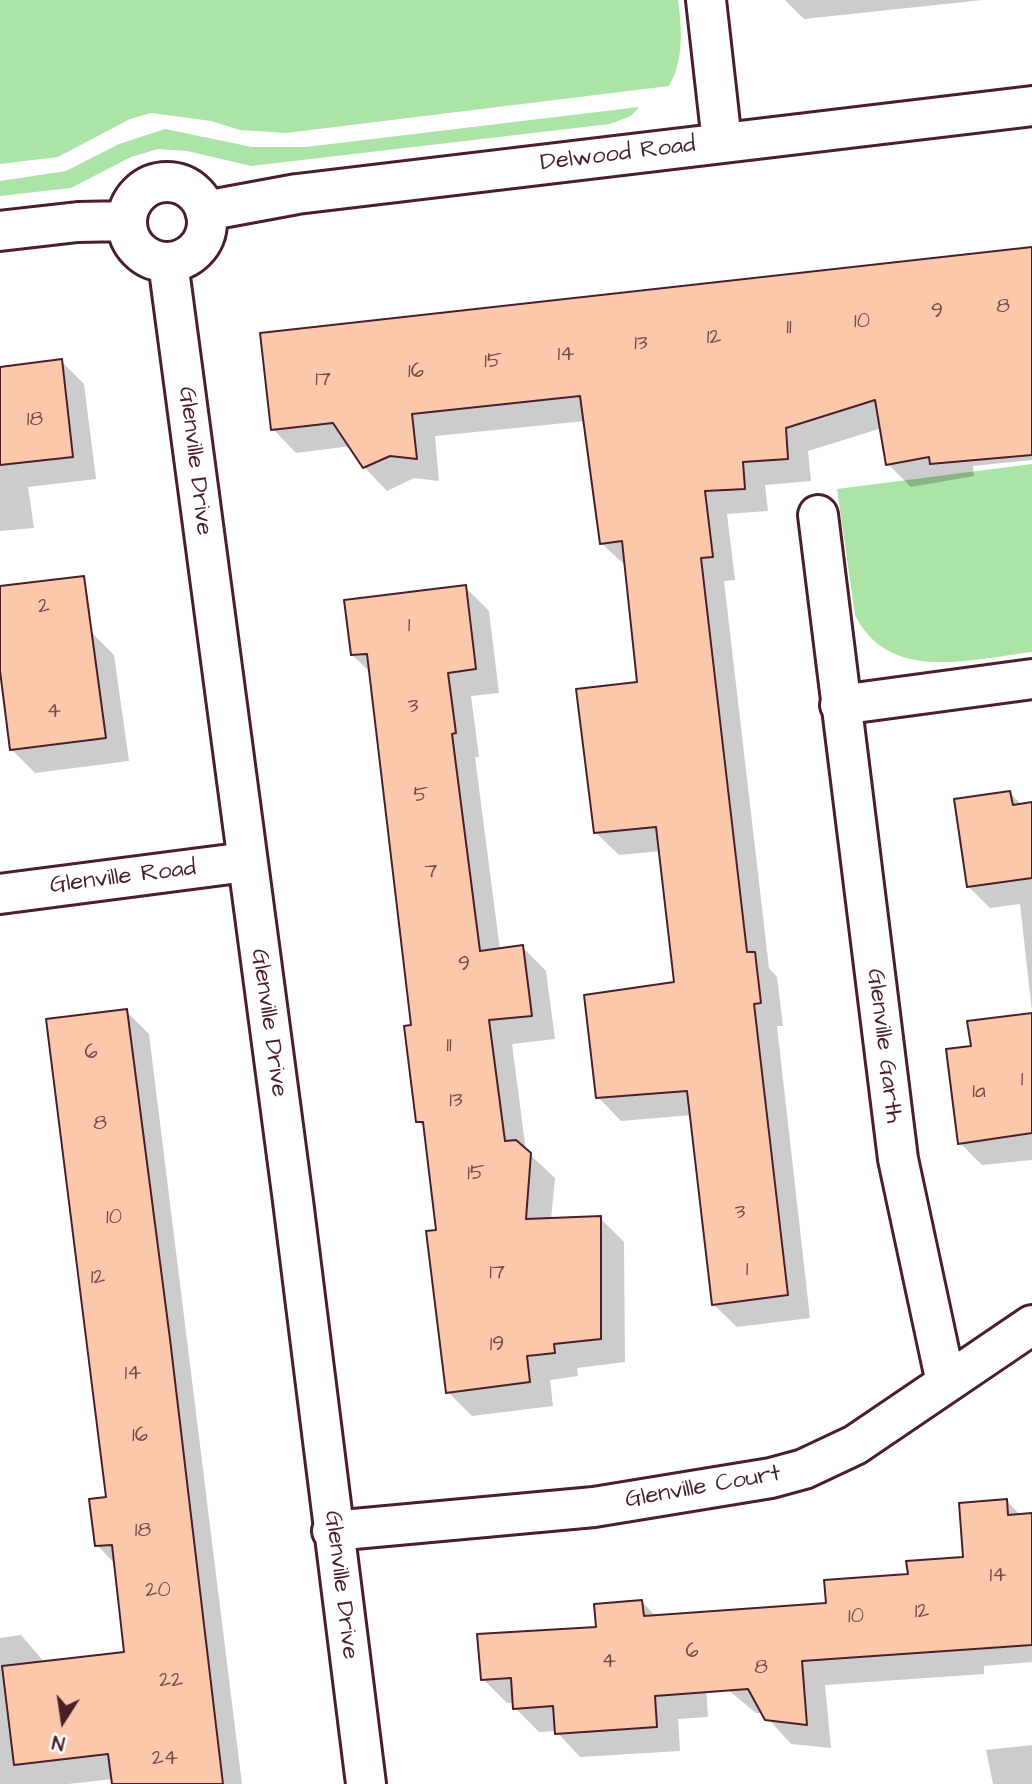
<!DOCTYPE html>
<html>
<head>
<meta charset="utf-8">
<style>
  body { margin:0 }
  #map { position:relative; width:1032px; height:1784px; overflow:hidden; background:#fff; font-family:"Architects Daughter",sans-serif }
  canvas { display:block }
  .north { position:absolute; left:28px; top:1686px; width:70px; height:70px; -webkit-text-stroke:5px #fff; paint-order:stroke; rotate:192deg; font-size:19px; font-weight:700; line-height:28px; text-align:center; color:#4a1f2b }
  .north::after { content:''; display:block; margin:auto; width:24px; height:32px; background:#4a1f2b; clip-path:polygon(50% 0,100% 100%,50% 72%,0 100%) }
</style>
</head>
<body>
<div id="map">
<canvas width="1032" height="1784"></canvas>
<div class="north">N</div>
</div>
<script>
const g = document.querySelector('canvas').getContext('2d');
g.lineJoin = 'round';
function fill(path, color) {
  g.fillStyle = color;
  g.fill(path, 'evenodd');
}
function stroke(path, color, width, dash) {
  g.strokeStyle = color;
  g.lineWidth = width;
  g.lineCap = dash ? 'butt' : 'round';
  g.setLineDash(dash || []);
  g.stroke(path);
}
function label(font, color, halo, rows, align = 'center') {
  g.font = font + ' "Architects Daughter",sans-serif';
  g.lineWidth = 5;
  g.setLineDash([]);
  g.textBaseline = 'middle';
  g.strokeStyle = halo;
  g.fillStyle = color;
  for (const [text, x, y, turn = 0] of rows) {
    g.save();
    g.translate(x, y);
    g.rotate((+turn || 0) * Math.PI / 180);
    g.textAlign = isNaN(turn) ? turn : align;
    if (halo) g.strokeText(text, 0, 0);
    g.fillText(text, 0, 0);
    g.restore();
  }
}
const green = new Path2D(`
  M0 0H678C682 29 684 60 669 86L286 133 240 130 211 121 151 113 130 119 58 157 0 164Z
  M639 107 631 116 610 124 251 166 187 151 158 149 131 157 71 188 0 196V181L66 171 119 144 165 129 252 147H306Z
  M1032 464V652C971 659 889 684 855 615L837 489Z`);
const shadow = new Path2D(`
  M785 0H983L804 19Z
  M1032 248V460L973 466 974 476 911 487 888 464 882 428 808 451 811 481 765 485 768 511 727 514 735 580 724 581 769 968 777 977 783 1026H777L810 1318 737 1327 713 1304 692 1115 621 1121 598 1097 676 983 661 851 619 855 595 832 639 683 626 566 601 543 585 421 435 436 439 481 414 478 387 491 364 467 351 446 296 453 273 429Z
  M61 361 84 384 96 479 28 487 34 528 0 531V368Z
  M465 587 489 611 499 693 471 696 479 757H475L500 950 522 947 546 971 555 1039 512 1044 526 1151 555 1178 551 1220 600 1218 624 1242 625 1362 577 1368 578 1376 550 1380 553 1406 472 1416 448 1392 438 1231 426 1129 418 1121 413 1027 371 673 352 655Z
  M90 631 114 655 129 761 35 773 11 749 0 642Z
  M1010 793 1022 805 1032 804V1012L1020 904 990 908 968 886Z
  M126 1011 149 1034 242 1784H113V1779L68 1784H0V1638L21 1635 45 1663 126 1653 116 1565 97 1545 108 1499Z
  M1032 1015V1160L982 1165 960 1143 973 1047Z
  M1007 1501 1021 1516 1032 1515V1662L984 1666V1674L825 1685 831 1748 791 1744 763 1713H756L705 1671 708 1717 678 1719 680 1751 580 1757 556 1731 539 1732 515 1708 514 1703H507L483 1679 598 1628 642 1602 657 1617 827 1605 965 1559Z
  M1032 1745V1784H993L986 1750Z`);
const building = new Path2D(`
  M1032 247V455L930 464 929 457 886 465 875 400 786 428 788 459 743 462 745 489 705 491 713 557 701 558 747 952H755L761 1003 754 1004 788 1295 712 1305 687 1091 596 1098 584 995 674 982 656 827 594 833 576 689 637 682 622 541 600 544 580 396 412 414 417 459 390 456 363 468 333 423 271 430 260 333Z
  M62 359 73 457 0 465V367Z
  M84 576 106 738 10 750 0 671V586Z
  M466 585 476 669 448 673 456 733 452 734 480 951 523 945 532 1016 489 1020 505 1141 516 1140 531 1153 526 1219 601 1216V1339L554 1344 555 1353 527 1356 530 1382 446 1393 426 1231 436 1230 423 1122H416L404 1026 411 1025 367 654 351 655 344 600Z
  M1010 791 1013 805 1032 802V878L967 887 954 799Z
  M127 1009 170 1339 223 1784H112L108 1754 14 1765 2 1666 124 1652 112 1545 95 1546 89 1499 106 1497 46 1019Z
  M1032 1013V1133L958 1144 946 1049 971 1046 967 1021Z
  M1007 1499 1008 1515 1032 1513V1645L802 1661 807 1725 765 1720 748 1689 655 1696 657 1727 555 1734 553 1706 513 1709 511 1678 481 1680 477 1634 596 1627 594 1604 642 1600 644 1616 826 1603 824 1580 908 1574 906 1561 963 1557 959 1503Z`);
const minor = new Path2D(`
  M706 0 722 142
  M127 222a40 40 0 1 1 80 0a40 40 0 1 1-80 0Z
  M205 211 297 194 1032 106
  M0 231 78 222 127 221
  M168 262 293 1201 366 1784
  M818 515 898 1159 946 1383
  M840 705 1032 679
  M0 894 246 862
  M332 1531 594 1507 771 1478 804 1469 855 1445 1032 1325`);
const numberNames = [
  ["8",1003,308],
  ["9",937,313],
  ["10",862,323],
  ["11",789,329],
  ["12",714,339],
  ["13",641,345],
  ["14",566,356],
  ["15",493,363],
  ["16",416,373],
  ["17",323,381],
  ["18",35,421],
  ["2",44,608],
  ["1",409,627],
  ["3",413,708],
  ["4",54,713],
  ["5",421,797],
  ["7",431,873],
  ["9",464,966],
  ["11",449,1047],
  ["6",91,1054],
  ["1",1022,1081],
  ["1a",979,1093],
  ["13",456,1102],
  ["8",100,1125],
  ["15",476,1175],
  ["3",740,1214],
  ["10",114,1219],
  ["1",747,1271],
  ["17",497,1274],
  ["12",98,1279],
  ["19",497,1346],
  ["14",133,1375],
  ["16",140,1437],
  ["18",143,1532],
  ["14",998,1577],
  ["20",158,1592],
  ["12",922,1613],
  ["10",856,1618],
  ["6",692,1653],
  ["4",609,1663],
  ["8",761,1669],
  ["22",171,1682],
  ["24",165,1760]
];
const streetNames = [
  ["Delwood Road",618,155,-7],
  ["Glenville Drive",194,461,83],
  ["Glenville Road",123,878,-7],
  ["Glenville Drive",268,1023,82],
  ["Glenville Garth",883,1046,83],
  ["Glenville Court",703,1488,-10],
  ["Glenville Drive",340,1585,83]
];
fill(green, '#ace3a6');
fill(shadow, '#0003');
fill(building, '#fcc8ac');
stroke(building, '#4a1f2b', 2);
stroke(minor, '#4a1f2b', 44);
stroke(minor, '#fff', 38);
label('21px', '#76494b', null, numberNames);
label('24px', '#4a1f2b', '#fff', streetNames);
</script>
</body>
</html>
